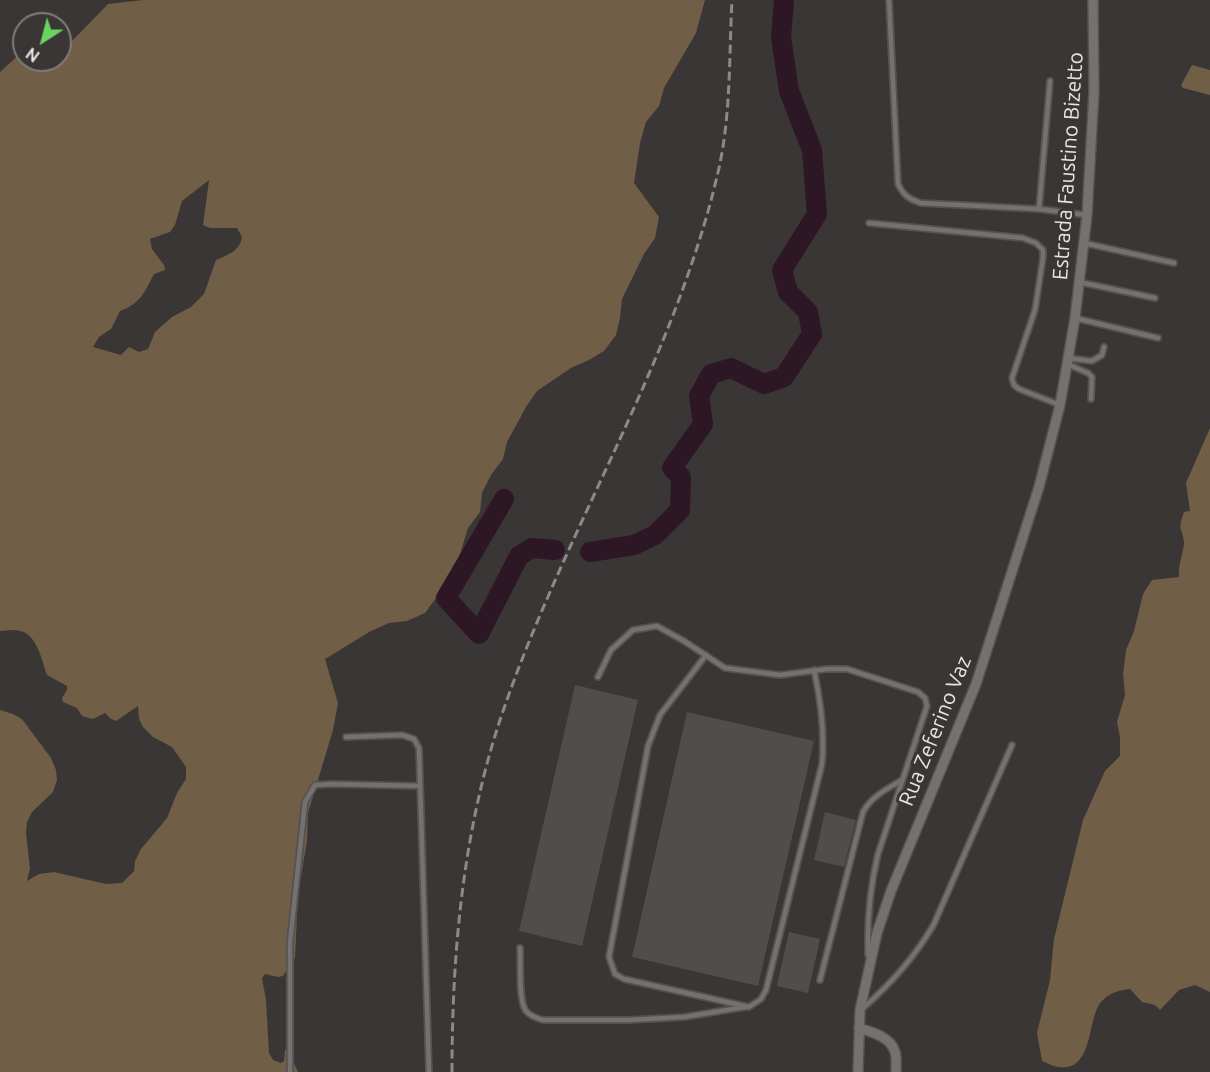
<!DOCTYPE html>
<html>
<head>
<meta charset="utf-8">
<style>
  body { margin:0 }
  #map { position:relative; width:1210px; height:1072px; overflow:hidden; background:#3a3635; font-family:Ubuntu,sans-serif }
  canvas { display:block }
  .north { position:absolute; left:12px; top:12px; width:60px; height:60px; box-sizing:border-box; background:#3a3635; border:2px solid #807c7b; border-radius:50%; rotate:216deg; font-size:16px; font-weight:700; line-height:24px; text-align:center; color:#e8e5e5 }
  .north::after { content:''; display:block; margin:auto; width:21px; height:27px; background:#6cd362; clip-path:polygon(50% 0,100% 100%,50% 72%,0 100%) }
</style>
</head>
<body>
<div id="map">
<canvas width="1210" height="1072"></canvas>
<div class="north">N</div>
</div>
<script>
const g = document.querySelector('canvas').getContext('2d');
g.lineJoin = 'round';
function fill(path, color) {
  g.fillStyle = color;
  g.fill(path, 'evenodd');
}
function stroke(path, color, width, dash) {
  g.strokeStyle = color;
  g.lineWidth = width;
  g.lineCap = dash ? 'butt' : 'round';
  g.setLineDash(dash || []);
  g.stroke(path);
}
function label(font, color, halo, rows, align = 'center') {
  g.font = font + ' Ubuntu,sans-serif';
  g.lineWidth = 6;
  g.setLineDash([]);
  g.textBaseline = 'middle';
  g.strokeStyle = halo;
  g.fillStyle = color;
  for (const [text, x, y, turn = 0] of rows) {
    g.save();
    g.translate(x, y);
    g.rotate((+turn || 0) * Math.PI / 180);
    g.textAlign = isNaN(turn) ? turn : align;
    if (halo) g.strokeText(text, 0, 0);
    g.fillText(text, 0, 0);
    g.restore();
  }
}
const forest = new Path2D(`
  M143 0H705L696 33 664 88 659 106 646 122 640 143 634 183 659 217 655 238 644 254 622 299 620 318 616 335 604 351 589 360 571 368 537 391 526 407 507 442 503 459 491 475 482 493 480 512 468 528 457 564 448 582 425 613 407 621 389 623 371 631 325 659 338 703 333 730 308 813 307 841 298 894 295 958 283 976 278 977 265 974 262 978 266 1000 269 1053 273 1060 281 1063 284 1061 285 1050 287 1048 298 1072H0V710L13 714 22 719 51 758 56 770 57 780 53 792 32 812 27 822 26 833 30 868 27 881 39 874 54 872 106 884 122 883 134 871 135 861 141 849 167 818 177 793 186 779V767L172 747 153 737 143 727 139 719 138 706 116 721 111 719 105 713 93 719 82 716 77 708 63 702 62 698 67 690V686L47 675C42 661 37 634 20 631 14 629 6 631 0 631V72L24 50V60H60V43H70L108 4ZM209 180 203 225 210 228H237L242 237C239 252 229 254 216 260L204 294 191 307 172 317 155 332 148 349 139 352 129 347 121 355 93 347 99 337 111 329 120 311C141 303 144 293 154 274L165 270 164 265 152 249 150 239 170 232 175 225 182 201Z
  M1192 65 1210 70V95L1183 88 1181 85Z
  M1210 428V992L1195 985 1179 990 1160 1010 1155 1005 1142 1002 1130 989C1119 990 1109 993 1101 1002 1087 1018 1094 1072 1059 1067 1054 1067 1047 1063 1042 1061L1037 1033 1050 980 1054 939 1083 820 1105 771 1120 756V737L1117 722 1125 695 1123 674 1126 650 1134 631 1143 594 1152 580 1179 577C1178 564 1184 551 1184 542 1182 525 1177 532 1184 512L1190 511 1186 483Z`);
const river = new Path2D(`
  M504 499 446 598 479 634 519 556 532 548 555 550
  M590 552 634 545 655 535 680 510 681 477 672 468 703 424 699 396 711 374 731 368 764 384 784 377 812 334 808 312 788 292 782 270 817 214 812 150 789 91 781 37 784 0`);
const building = new Path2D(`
  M575 685 638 700 582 946 519 931Z
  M687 712 814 741 758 986 632 957Z
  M825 812 856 820 844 867 814 860Z
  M789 932 820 939 808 993 777 986Z`);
const lane = new Path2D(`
  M889 0 898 184C904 196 909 199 921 203L1039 209 1086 215
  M1039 209 1050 81
  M869 223 1023 238 1036 243 1043 250V258L1035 310 1012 378 1014 385 1019 389 1060 405
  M1084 243 1174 263
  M1079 282 1155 298
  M1075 318 1158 338
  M1068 358 1092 361 1102 355 1104 347
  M1067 364 1088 373 1092 377 1091 399
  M706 655 660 715 648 746 609 957 615 974 624 979 749 1007 761 999 766 990 822 764C825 732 821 702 814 670
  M598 677 611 650 633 630 657 626 684 641 725 668 780 675 827 669H847L918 692 925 698 927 706 878 854C870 887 867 921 868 955
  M346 737 402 735 414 739 419 748 429 1072
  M520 948C521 963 518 1000 526 1011 530 1016 536 1018 543 1020H629L684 1017 745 1007
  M820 980 863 812C872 796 887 789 902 780
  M862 1009C891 984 915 957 934 924L1012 745
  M290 1072V942L305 802 315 785 333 784 420 786`);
const street = new Path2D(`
  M859 1028C872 1032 891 1037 895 1052 897 1058 896 1066 896 1072
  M858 1072 860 1010 877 933 891 891 976 684 1039 487 1060 405 1075 318 1087 215 1094 92 1093 0`);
const rail = new Path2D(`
  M452 1072C452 952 463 831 501 717 564 530 675 362 719 168 731 113 729 56 732 0`);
const streetNames = [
  ["Estrada Faustino Bizetto",1068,166,-86],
  ["Rua Zeferino Vaz",935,731,-68]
];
fill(forest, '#715e47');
stroke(river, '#2d1725', 20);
fill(building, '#514d4b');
stroke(lane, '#555251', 8);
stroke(street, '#555251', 12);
stroke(lane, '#767171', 4.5);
stroke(street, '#767171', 9);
stroke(rail, '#8d8989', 3, [9, 4.5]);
label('21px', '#e8e5e5', '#3a3635', streetNames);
</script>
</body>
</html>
